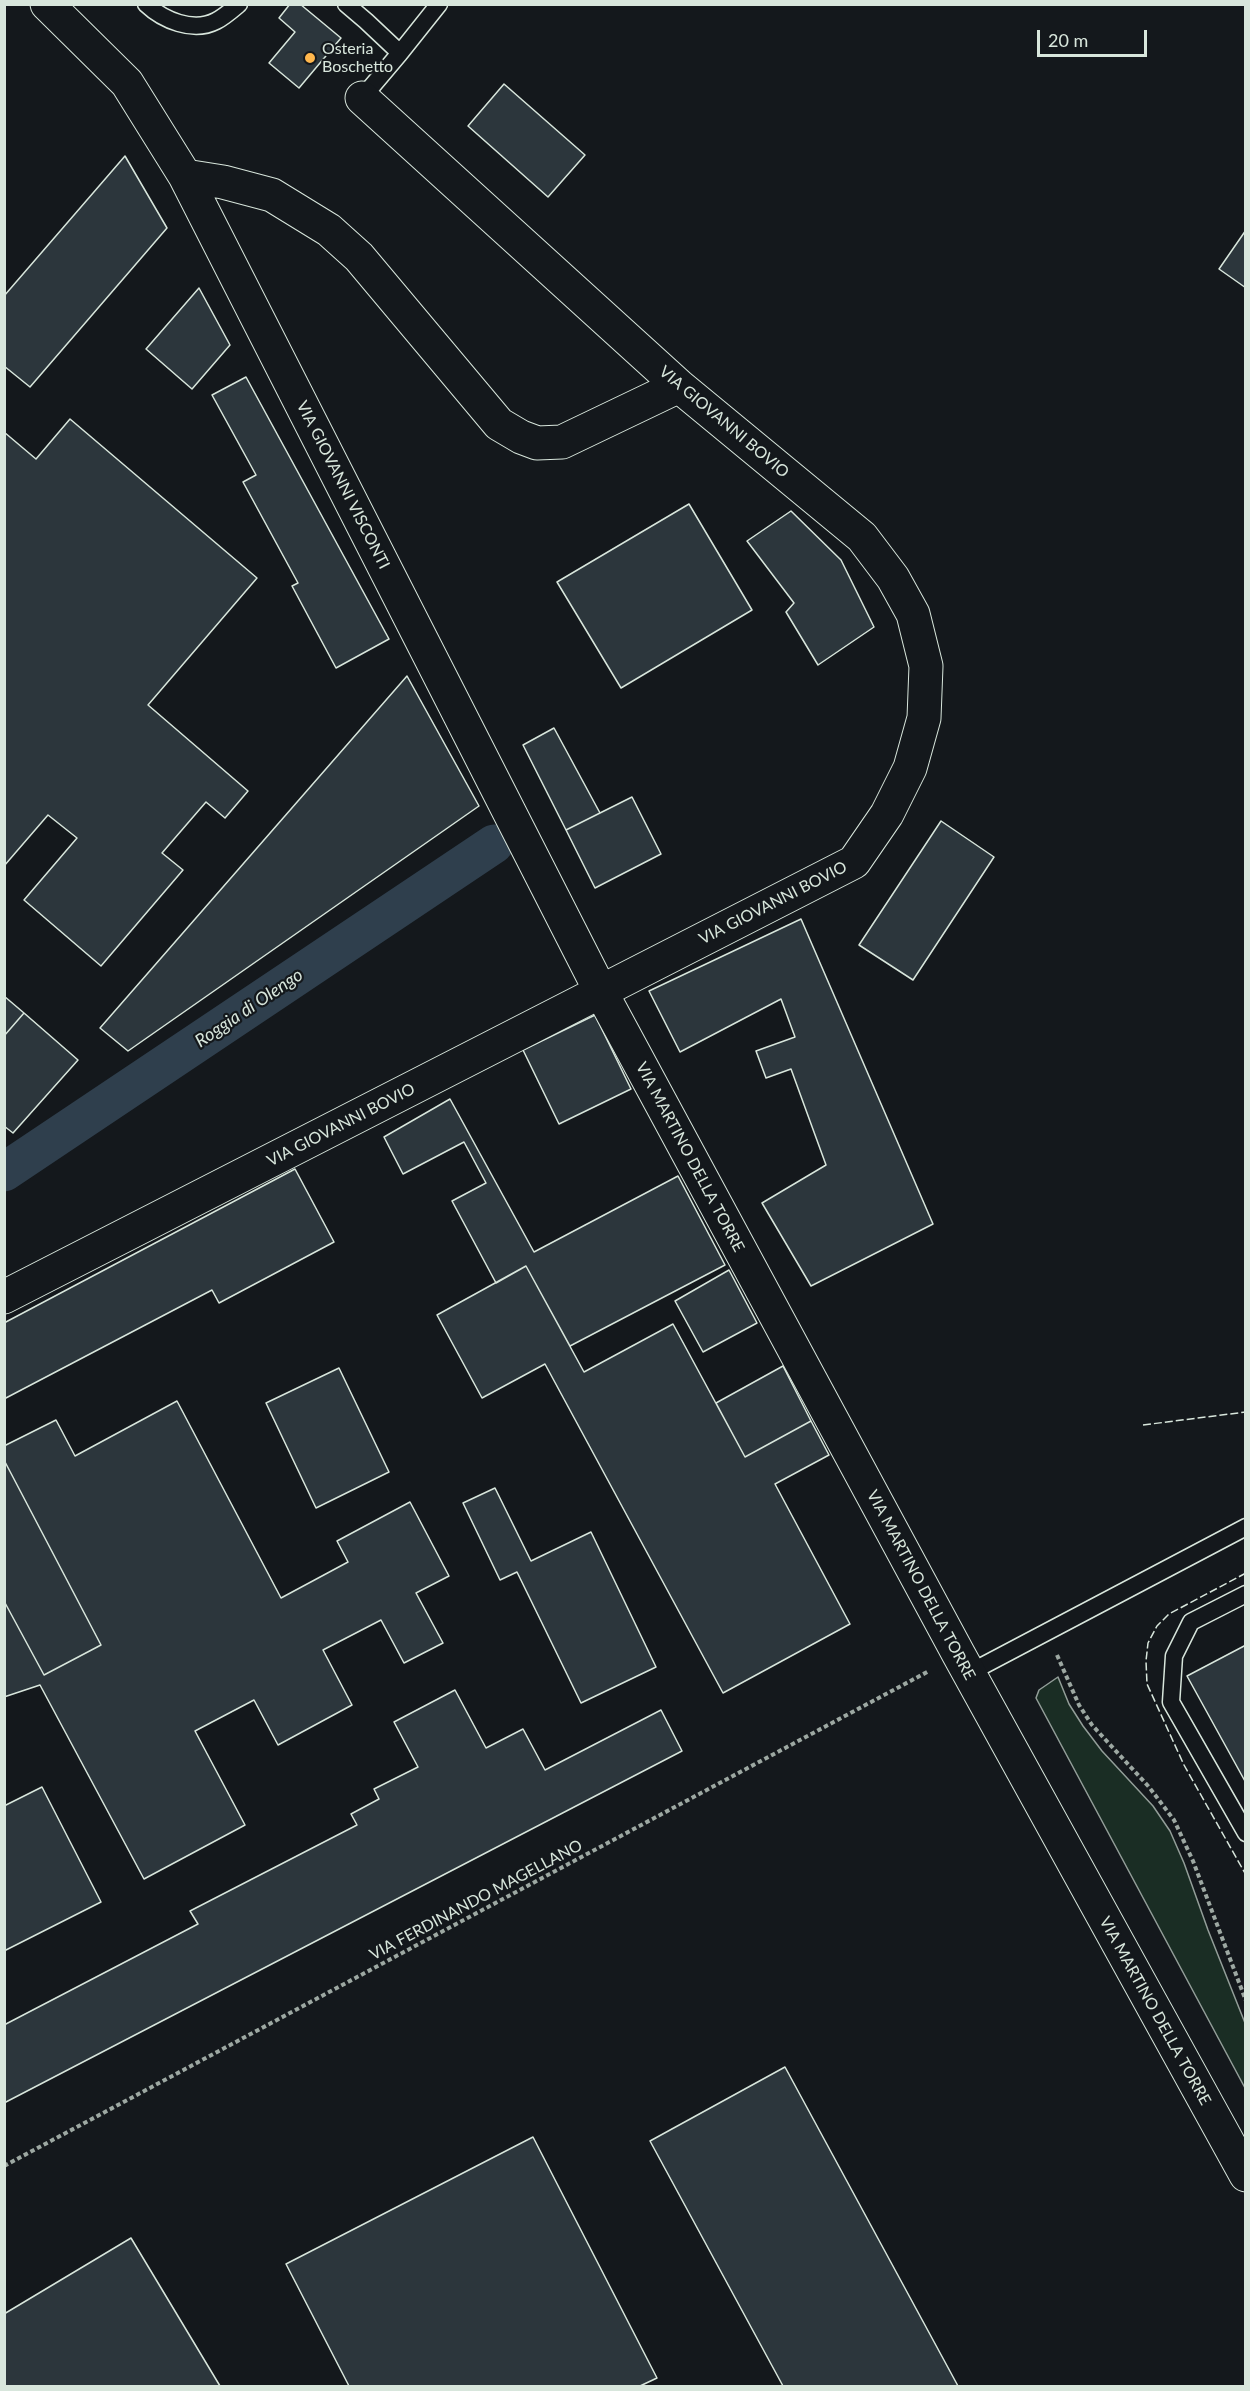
<!DOCTYPE html>
<html>
<head>
<meta charset="utf-8">
<style>
  body { margin:0 }
  #map { position:relative; width:1250px; height:2391px; overflow:hidden; background:#14181c; font-family:Lato,sans-serif }
  canvas { display:block }
  .frame { position:absolute; inset:0; border:6px solid #d8e6dc; pointer-events:none }
  .scale { position:absolute; left:1037px; top:30px; width:110px; height:27px; box-sizing:border-box; border:3px solid #d8e6dc; border-top:0; padding-left:8px; font-size:18px; line-height:21px; white-space:nowrap; color:#d8e6dc; -webkit-text-stroke:4px #14181c; paint-order:stroke }
</style>
</head>
<body>
<div id="map">
<canvas width="1250" height="2391"></canvas>
<div class="frame"></div>
<div class="scale">20 m</div>
</div>
<script>
const g = document.querySelector('canvas').getContext('2d');
g.lineJoin = 'round';
function fill(path, color) {
  g.fillStyle = color;
  g.fill(path, 'evenodd');
}
function stroke(path, color, width, dash) {
  g.strokeStyle = color;
  g.lineWidth = width;
  g.lineCap = dash ? 'butt' : 'round';
  g.setLineDash(dash || []);
  g.stroke(path);
}
function label(font, color, halo, rows, align = 'center') {
  g.font = font + ' Lato,sans-serif';
  g.lineWidth = 4.5;
  g.setLineDash([]);
  g.textBaseline = 'middle';
  g.strokeStyle = halo;
  g.fillStyle = color;
  for (const [text, x, y, turn = 0] of rows) {
    g.save();
    g.translate(x, y);
    g.rotate((+turn || 0) * Math.PI / 180);
    g.textAlign = isNaN(turn) ? turn : align;
    if (halo) g.strokeText(text, 0, 0);
    g.fillText(text, 0, 0);
    g.restore();
  }
}
const green = new Path2D(`
  M1058 1677 1069 1704 1083 1726 1102 1751 1153 1806 1170 1831 1184 1863 1208 1930 1245 2023V2088L1036 1698 1039 1690Z`);
const canal = new Path2D(`
  M4 1172 494 844`);
const building = new Path2D(`
  M290 4H300L341 38 299 88 269 63 295 32 279 18Z
  M504 84 585 155 548 197 468 126Z
  M125 156 167 228 30 387 4 366V296Z
  M1246 230V288L1219 269Z
  M199 288 230 345 192 389 146 349Z
  M246 377 389 639 336 668 292 586 298 583 243 482 256 475 212 395Z
  M70 419 257 578 148 705 248 791 225 818 206 802 162 853 183 870 101 966 24 900 77 838 48 815 4 866V432L36 459Z
  M689 504 752 610 621 688 557 582Z
  M791 511 841 560 874 627 818 665 786 612 794 603 747 541Z
  M407 676 479 806 128 1051 100 1028Z
  M554 728 600 813 566 830 523 745Z
  M632 797 661 854 595 888 566 830Z
  M941 821 994 857 913 980 859 945Z
  M801 919 933 1224 811 1286 762 1203 826 1165 791 1069 766 1078 756 1051 795 1037 781 999 680 1052 649 991Z
  M4 996 24 1013 4 1036Z
  M24 1013 78 1060 13 1133 4 1126V1036Z
  M595 1015 631 1089 559 1124 523 1050Z
  M450 1099 534 1252 678 1176 725 1265 570 1346 526 1266 496 1283 452 1201 486 1183 464 1142 403 1174 384 1137Z
  M295 1169 334 1242 219 1303 212 1290 4 1399V1323Z
  M526 1266 584 1372 673 1324 745 1457 811 1421 829 1455 775 1484 850 1624 723 1693 545 1364 482 1398 437 1315Z
  M729 1270 757 1323 703 1352 675 1301Z
  M783 1366 811 1421 745 1457 716 1403Z
  M339 1368 389 1472 316 1508 266 1403Z
  M177 1401 281 1598 348 1562 337 1541 410 1502 449 1576 416 1593 443 1643 404 1663 381 1620 323 1650 352 1705 278 1745 254 1700 195 1731 245 1825 144 1879 40 1685 4 1697V1601L44 1675 101 1645 4 1460V1446L56 1420 75 1456Z
  M4 1460 101 1645 44 1675 4 1601Z
  M495 1488 531 1561 591 1532 656 1667 581 1703 517 1572 500 1580 463 1503Z
  M1246 1645V1783L1187 1676Z
  M455 1690 486 1748 523 1729 545 1770 661 1710 682 1751 4 2103V2025L198 1924 190 1911 357 1825 351 1814 379 1799 374 1789 418 1767 394 1722Z
  M42 1787 101 1902 4 1951V1806Z
  M785 2067 958 2386H783L650 2141Z
  M533 2137 657 2378 640 2386H349L286 2264Z
  M131 2238 220 2386H4V2314Z`);
const path = new Path2D(`
  M1057 1655 1079 1705 1092 1725 1149 1787 1174 1820 1193 1861 1246 2001
  M4 2166 929 1671`);
const service = new Path2D(`
  M146 4C163 20 193 33 216 21 224 17 232 10 239 4
  M346 4 366 21 400 53 362 98
  M400 53 439 4
  M1246 1594 1191 1622 1174 1656 1171 1702 1246 1833
  M969 1673 1246 1527`);
const minor = new Path2D(`
  M47 4 127 83 185 176 601 992 959 1655 1246 2175
  M185 176 223 182 272 195 329 230 359 257 499 424 521 437 537 443 562 442 679 386
  M4 1297 854 862 887 814 910 768 924 718 926 666 913 614 893 578 862 537 679 386 362 98`);
const fence = new Path2D(`
  M1143 1425 1246 1412
  M1246 1573 1169 1614 1157 1626 1148 1643 1146 1661 1147 1684 1184 1765 1246 1875`);
const markers = [
  [310,58,6,"#ffb74d"]
];
const poiNames = [
  ["Osteria",322,49],
  ["Boschetto",322,67]
];
const streetNames = [
  ["VIA GIOVANNI BOVIO",724,422,40],
  ["VIA GIOVANNI VISCONTI",343,485,63],
  ["VIA GIOVANNI BOVIO",773,903,-27],
  ["VIA GIOVANNI BOVIO",341,1125,-27],
  ["VIA MARTINO DELLA TORRE",690,1157,62],
  ["VIA MARTINO DELLA TORRE",921,1585,62],
  ["VIA FERDINANDO MAGELLANO",476,1900,-28],
  ["VIA MARTINO DELLA TORRE",1155,2011,61]
];
const waterNames = [
  ["Roggia di Olengo",249,1008,-34]
];
fill(green, '#1a2d24');
stroke(green, '#939e99', 1.5);
stroke(canal, '#2f3f4d', 39);
fill(building, '#2c363c');
stroke(building, '#d8e6dc', 1.5);
stroke(service, '#d8e6dc', 19);
stroke(minor, '#d8e6dc', 35);
stroke(path, '#9da8a2', 4, [4.5, 3]);
stroke(service, '#14181c', 16);
stroke(minor, '#14181c', 33);
stroke(fence, '#d8e6dc', 1.5, [8, 3]);
for (const [x, y, r, color] of markers) {
  const dot = new Path2D();
  dot.arc(x, y, r, 0, 2 * Math.PI);
  g.fillStyle = color;
  g.fill(dot);
  stroke(dot, '#14181c', 2);
}
label('16px', '#d8e6dc', '#14181c', poiNames, 'left');
label('16px', '#d8e6dc', '#14181c', streetNames);
label('italic 18px', '#d8e6dc', '#14181c', waterNames);
</script>
</body>
</html>
